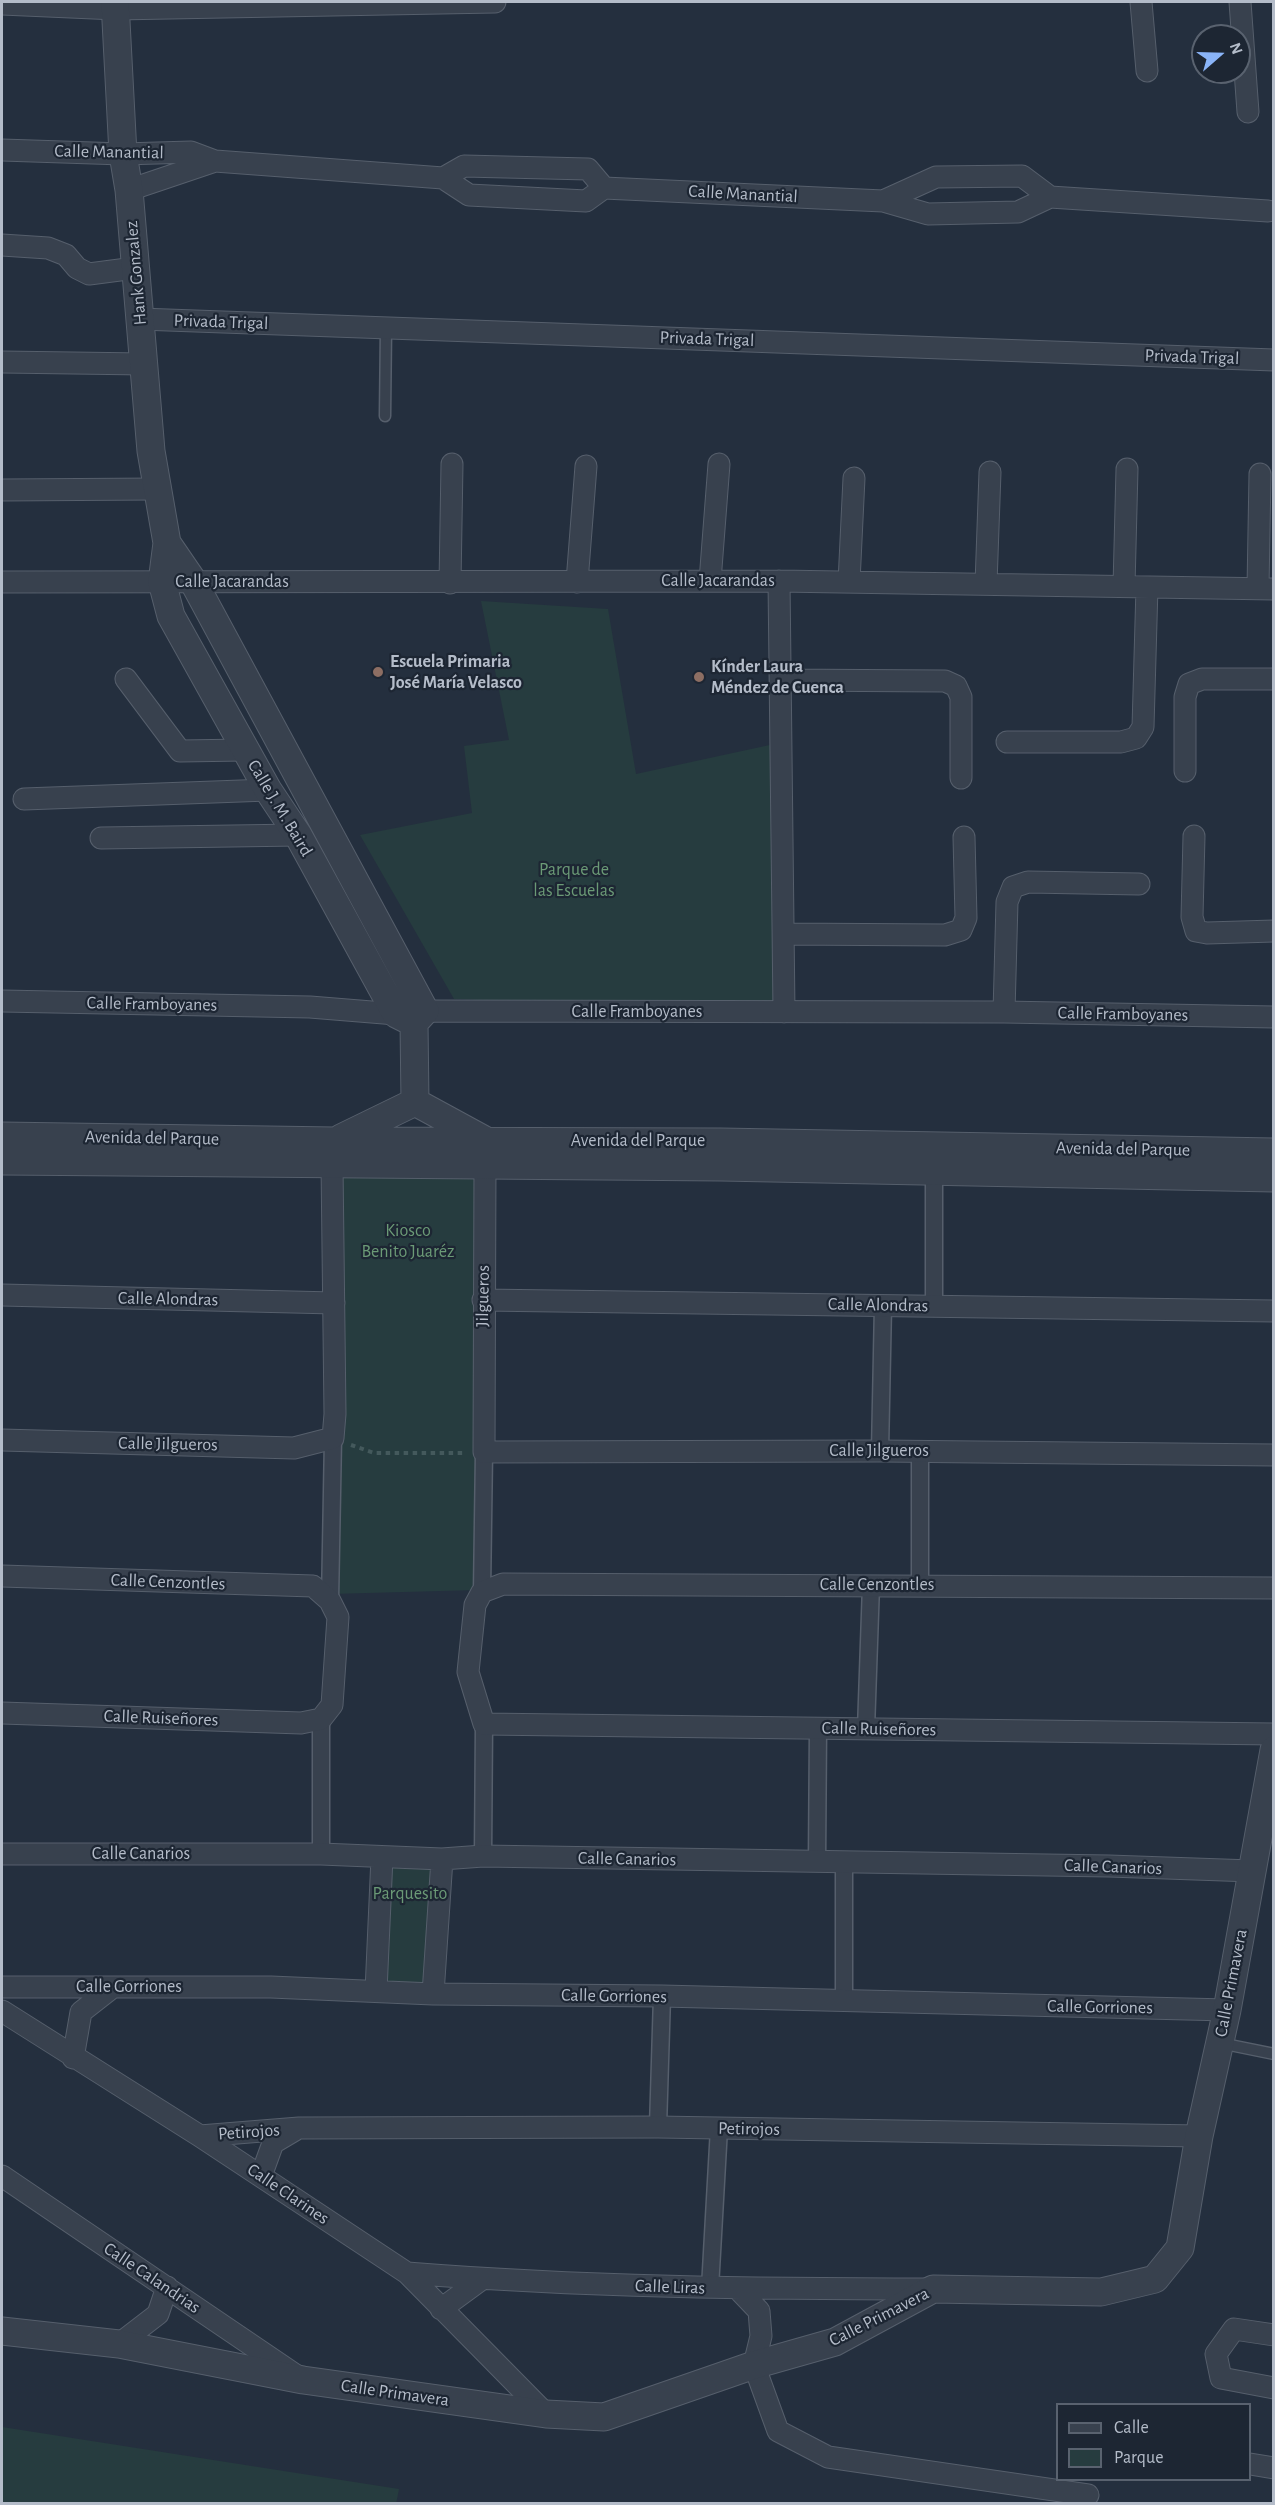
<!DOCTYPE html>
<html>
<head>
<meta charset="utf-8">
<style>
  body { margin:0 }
  #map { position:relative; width:1275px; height:2505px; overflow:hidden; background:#242f3e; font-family:"Alegreya Sans",sans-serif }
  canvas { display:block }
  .frame { position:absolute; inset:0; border:3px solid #b4bcc9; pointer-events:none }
  .legend { position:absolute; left:1056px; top:2403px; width:195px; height:78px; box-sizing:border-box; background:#1d2633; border:2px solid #59626f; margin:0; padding:8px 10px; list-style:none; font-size:18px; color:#b4bcc9 }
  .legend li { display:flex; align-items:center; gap:12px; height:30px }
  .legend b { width:30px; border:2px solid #59626f }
  .north { position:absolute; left:1191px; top:24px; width:60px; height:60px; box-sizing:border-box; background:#1d2633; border:2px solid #59626f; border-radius:50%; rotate:70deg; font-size:16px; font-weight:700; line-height:24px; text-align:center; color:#b4bcc9 }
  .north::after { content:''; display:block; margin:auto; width:21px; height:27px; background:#8ab4f8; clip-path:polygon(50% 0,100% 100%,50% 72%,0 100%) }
</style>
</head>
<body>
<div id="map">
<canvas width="1275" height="2505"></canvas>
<div class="frame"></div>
<ul class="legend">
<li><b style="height:8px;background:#38414e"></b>Calle</li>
<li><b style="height:16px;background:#263c3f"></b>Parque</li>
</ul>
<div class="north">N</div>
</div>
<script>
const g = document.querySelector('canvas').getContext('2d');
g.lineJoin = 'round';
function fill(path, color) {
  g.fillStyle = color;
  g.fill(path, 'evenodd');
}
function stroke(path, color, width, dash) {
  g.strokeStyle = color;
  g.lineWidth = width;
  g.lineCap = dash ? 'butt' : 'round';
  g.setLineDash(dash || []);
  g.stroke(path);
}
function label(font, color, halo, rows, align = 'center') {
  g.font = font + ' "Alegreya Sans",sans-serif';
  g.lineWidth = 4.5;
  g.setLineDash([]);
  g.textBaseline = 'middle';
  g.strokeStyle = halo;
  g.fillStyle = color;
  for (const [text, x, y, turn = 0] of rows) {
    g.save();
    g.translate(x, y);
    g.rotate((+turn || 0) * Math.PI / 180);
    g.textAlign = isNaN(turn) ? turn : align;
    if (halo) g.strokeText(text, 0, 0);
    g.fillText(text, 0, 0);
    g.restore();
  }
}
const green = new Path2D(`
  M481 601 608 609 636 774 779 743 784 1012 454 999 360 835 472 813 464 746 509 740Z
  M484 1165 478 1590 330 1594 332 1166Z
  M382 1857 442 1859 433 1994 376 1991Z
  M2 2427 399 2489 396 2504 2 2503Z`);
const path = new Path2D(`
  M351 1445 374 1453H465`);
const service = new Path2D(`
  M385 416 386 328
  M1220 2043 1274 2054`);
const pedestrian = new Path2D(`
  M934 1306V1171
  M880 1451 883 1305
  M920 1586V1451
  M482 1592 484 1452
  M330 1601 333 1438
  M866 1729 871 1585
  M321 1854V1719
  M483 1856 484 1724
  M817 1862 818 1728
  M844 1862V2001
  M658 2127 662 1996
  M710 2288 719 2128`);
const minor = new Path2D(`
  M1141 2 1147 71
  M1240 2 1248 112
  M2 4 116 9 495 2
  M2 150 123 154 191 152 215 161 443 178 469 195 586 201 604 188 883 201 928 214 1018 212 1050 197 1268 211
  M443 178 464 166 588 169 604 188
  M129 190 215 161
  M883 201 936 177 1022 176 1050 197
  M2 245 48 248 66 255 77 268 89 274 135 268
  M140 319 1274 360
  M2 362 144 364
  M2 490 156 489
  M710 581 719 464
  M779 581 784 1012
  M2 582 779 581 1274 589
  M577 582 586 466
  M849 582 854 478
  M450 583 452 464
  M986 584 990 472
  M1124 586 1127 469
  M1258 588 1260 474
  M126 679 180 751 245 750
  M781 680 945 681 956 686 961 697V778
  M1007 742H1121L1136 738 1143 727 1147 587
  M1185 771V697L1189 684 1202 679H1274
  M24 799 268 790
  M1194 836 1192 917 1196 931 1207 933 1274 931
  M101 838 298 835
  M784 934 945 935 961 930 966 918 964 837
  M2 1001 310 1007 396 1014 425 1011 1004 1012 1274 1017
  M1004 1012 1007 902 1013 887 1028 882 1139 884
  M485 1165 484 1452 880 1451 1274 1455
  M2 1295 334 1303
  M483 1300 1274 1311
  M2 1440 294 1448 333 1438 335 1414 332 1165
  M2 1576 313 1586 330 1601 338 1617 332 1705 321 1719 301 1723 2 1713
  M1274 1588 503 1584 482 1592 475 1605 468 1672 484 1724 1274 1734
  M2 1854H321L442 1859 483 1856 1109 1866 1252 1871
  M2 1987H271L433 1994 662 1996 1227 2010
  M376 1991 382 1857
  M433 1994 442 1859
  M2 2011 200 2136 407 2273 546 2414
  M73 2058 81 2012 113 1987
  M200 2136 299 2128 658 2127 1199 2136
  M2 2176 297 2376
  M261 2176 273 2143 295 2130
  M407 2273C582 2287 758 2289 933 2289
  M738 2289 759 2311 761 2336 754 2365 778 2431 828 2457 1088 2495
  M441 2309 482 2279
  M1274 2335 1234 2329 1216 2354 1221 2378 1274 2388
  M119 2344 158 2314 167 2287
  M1250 2464 1274 2468`);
const tertiary = new Path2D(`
  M115 2 123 154 129 190 151 451 167 543 162 582 171 616 268 790 298 835 396 1014 414 1023
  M167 543 193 581 425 1011 414 1023 415 1102
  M415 1102 483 1139
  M2 1136 335 1141 721 1142 1274 1152
  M341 1138 415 1102
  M2 1161 721 1167 1274 1178
  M2 2331 119 2344 303 2380 546 2414 604 2417 754 2365 835 2342 933 2289 1101 2292 1155 2279 1180 2248 1199 2136 1227 2010 1274 1750`);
const markers = [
  [378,672,6,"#8d6e63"],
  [699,677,6,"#8d6e63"]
];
const streetNames = [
  ["Calle Manantial",109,152,1],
  ["Calle Manantial",743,194,3],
  ["Hank Gonzalez",136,273,-95],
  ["Privada Trigal",221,322,2],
  ["Privada Trigal",707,339,2],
  ["Privada Trigal",1192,357,2],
  ["Calle Jacarandas",718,581],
  ["Calle Jacarandas",232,582],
  ["Calle J. M. Baird",280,808,59],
  ["Calle Framboyanes",152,1004,1],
  ["Calle Framboyanes",637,1012],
  ["Calle Framboyanes",1123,1014,1],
  ["Avenida del Parque",152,1138,1],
  ["Avenida del Parque",638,1141],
  ["Avenida del Parque",1123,1149,1],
  ["Jilgueros",483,1296,-89],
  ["Calle Alondras",168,1299,1],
  ["Calle Alondras",878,1305,1],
  ["Calle Jilgueros",168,1444,1],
  ["Calle Jilgueros",879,1451],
  ["Calle Cenzontles",168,1582,2],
  ["Calle Cenzontles",877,1585],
  ["Calle Ruiseñores",161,1718,2],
  ["Calle Ruiseñores",879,1729,1],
  ["Calle Canarios",141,1854],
  ["Calle Canarios",627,1859,1],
  ["Calle Canarios",1113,1867,2],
  ["Calle Primavera",1231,1983,-79],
  ["Calle Gorriones",129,1987],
  ["Calle Gorriones",614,1996,1],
  ["Calle Gorriones",1100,2007,1],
  ["Petirojos",749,2129,1],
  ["Petirojos",249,2132,-4],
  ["Calle Clarines",288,2194,34],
  ["Calle Calandrias",152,2278,34],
  ["Calle Liras",670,2287,2],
  ["Calle Primavera",879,2317,-27],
  ["Calle Primavera",395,2393,8]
];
const poiNames = [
  ["Escuela Primaria",390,662],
  ["José María Velasco",390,683],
  ["Kínder Laura",711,667],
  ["Méndez de Cuenca",711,688]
];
const parkNames = [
  ["Parque de",574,870],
  ["las Escuelas",574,891],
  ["Kiosco",408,1231],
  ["Benito Juaréz",408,1252],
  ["Parquesito",410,1894]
];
fill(green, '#263c3f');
stroke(service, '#565f6c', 13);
stroke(pedestrian, '#565f6c', 19);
stroke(minor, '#565f6c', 23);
stroke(tertiary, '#565f6c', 29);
stroke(path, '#44595c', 4, [4.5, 4.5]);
stroke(service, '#38414e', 10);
stroke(pedestrian, '#38414e', 16);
stroke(minor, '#38414e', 21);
stroke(tertiary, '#38414e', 27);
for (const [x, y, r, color] of markers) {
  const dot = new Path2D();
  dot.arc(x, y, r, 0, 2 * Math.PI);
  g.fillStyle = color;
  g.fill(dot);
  stroke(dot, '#1d2633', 2);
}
label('18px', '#b4bcc9', '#1d2633', streetNames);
label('bold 18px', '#b4bcc9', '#1d2633', poiNames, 'left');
label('18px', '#6b9a76', '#1d2633', parkNames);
</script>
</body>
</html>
